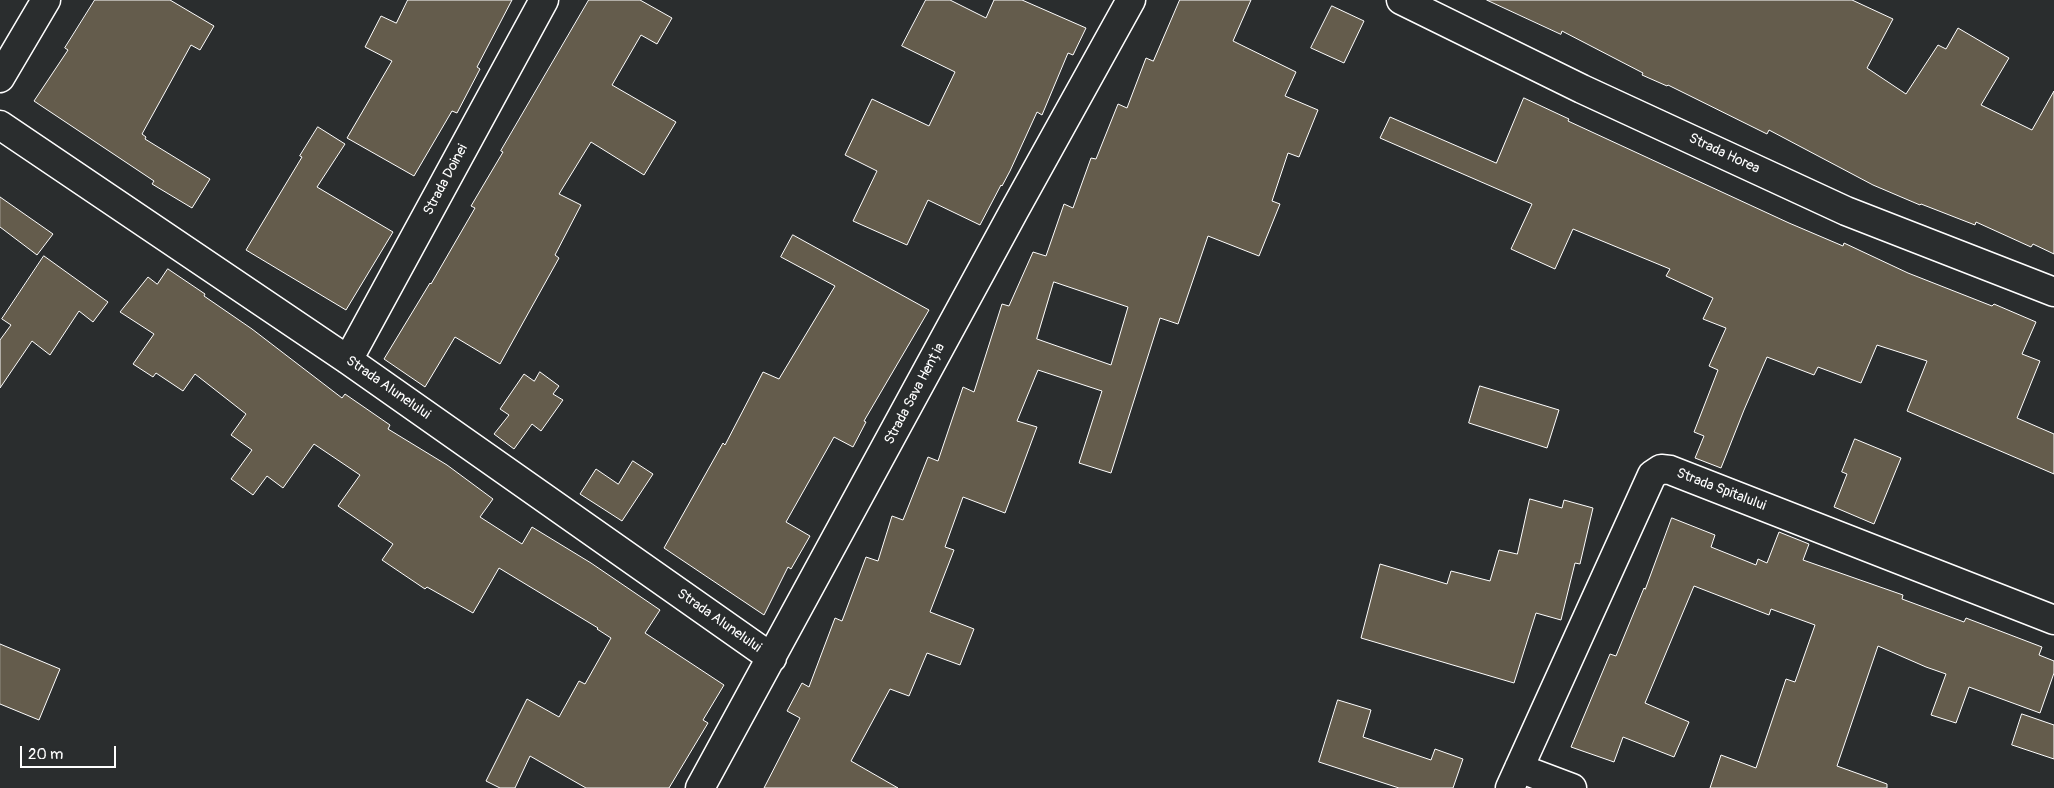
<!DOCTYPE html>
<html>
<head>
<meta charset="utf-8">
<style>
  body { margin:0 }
  #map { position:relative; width:2054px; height:788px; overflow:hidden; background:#2a2d2e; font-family:Pangolin,sans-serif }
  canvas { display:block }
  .scale { position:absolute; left:20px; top:746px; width:96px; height:22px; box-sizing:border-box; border:2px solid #fff; border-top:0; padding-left:6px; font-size:15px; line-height:18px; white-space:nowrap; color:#fff; -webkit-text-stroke:4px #2a2d2e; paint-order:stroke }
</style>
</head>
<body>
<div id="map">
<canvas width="2054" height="788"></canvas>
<div class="scale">20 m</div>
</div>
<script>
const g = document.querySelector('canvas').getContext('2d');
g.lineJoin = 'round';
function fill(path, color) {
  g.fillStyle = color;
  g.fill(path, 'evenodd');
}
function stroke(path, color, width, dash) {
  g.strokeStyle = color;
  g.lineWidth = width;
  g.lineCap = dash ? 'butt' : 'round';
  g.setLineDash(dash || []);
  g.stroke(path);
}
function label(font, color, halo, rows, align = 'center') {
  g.font = font + ' Pangolin,sans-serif';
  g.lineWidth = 4.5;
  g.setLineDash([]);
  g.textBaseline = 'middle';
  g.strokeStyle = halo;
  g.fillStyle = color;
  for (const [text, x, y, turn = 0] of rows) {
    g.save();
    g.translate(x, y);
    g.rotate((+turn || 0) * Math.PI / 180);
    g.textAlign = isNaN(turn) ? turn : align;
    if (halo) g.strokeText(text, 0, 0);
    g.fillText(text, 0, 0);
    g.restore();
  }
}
const building = new Path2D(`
  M95 0H170L214 26 200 50 191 45 142 134 146 137 145 139 210 179 192 208 152 184 154 181 34 101 68 50 65 48Z
  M408 0H512L477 67 480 69 457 113 452 111 414 176 347 138 392 61 365 47 381 16 396 23Z
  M589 0H640L672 18 657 44 641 35 612 85 676 122 644 175 591 142 559 194 581 205 555 255 559 258 500 364 455 337 425 387 384 359 430 283 431 284 475 208 471 206 503 152 501 151Z
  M926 0H950L986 18 994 0H1022L1086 28 1073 55 1068 53 1042 115 1037 112 1010 171 1002 186 1001 185 980 225 928 200 907 245 853 221 877 171 845 155 872 99 929 126 955 72 902 46Z
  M1180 0H1251L1233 41 1296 72 1285 96 1318 110 1299 157 1288 153 1272 201 1280 204 1259 256 1208 236 1178 324 1160 318 1111 473 1079 463 1102 391 1038 370 1017 421 1037 427 1005 513 963 497 945 547 954 550 930 612 974 629 960 665 927 653 909 696 890 689 851 761 898 788H764L800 718 787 711 802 683 809 687 835 618 842 621 866 557 878 561 892 516 903 520 928 457 938 461 963 387 974 392 1002 304 1009 306 1033 252 1046 256 1064 204 1073 208 1091 158 1096 159 1118 104 1127 108 1146 58 1153 61ZM1054 282 1128 307 1111 365 1037 339Z
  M1487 0H1852L1893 19 1867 68 1906 94 1938 45 1946 49 1958 28 2009 58 1981 105 2032 130 2054 91V254L2033 244 2031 247 1976 222 1975 225 1921 204 1920 205 1873 185 1769 130 1767 134 1668 85 1667 86 1642 75 1643 73 1562 31 1561 34Z
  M1332 6 1364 21 1344 63 1311 48Z
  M1524 98 1569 119 1568 121 1789 223 1843 246 1844 243 1908 273 1992 306 1994 304 2036 322 2022 354 2040 361 2017 418 2054 434V474L1907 411 1927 361 1877 345 1861 383 1818 367 1814 375 1767 357 1744 410 1721 468 1695 458 1704 436 1694 432 1718 370 1709 366 1726 328 1703 319 1713 298 1666 276 1670 269 1573 229 1555 269 1511 249 1532 204 1380 138 1390 117 1496 163Z
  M318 127 345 144 317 187 393 232 346 310 246 250 302 157 300 156Z
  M0 197 53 234 37 255 0 227Z
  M793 235 929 310 864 421 866 422 853 447 834 437 786 522 810 536 791 569 788 567 764 615 664 548 723 443 725 445 763 372 779 379 835 286 781 257Z
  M44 256 108 302 93 322 79 311 50 355 32 341 0 388V340L11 325 2 319Z
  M168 269 205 294 204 296 252 329 342 398 345 394 390 425 388 429 447 465 493 499 480 517 522 544 532 527 591 563 660 610 645 633 724 685 703 720 708 723 669 788H586L530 756 515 788H500L486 781 527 699 559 717 579 681 585 684 611 638 597 629 598 628 499 568 473 613 427 587 425 589 382 560 393 544 338 506 360 475 314 444 283 488 267 476 253 495 231 479 252 450 231 435 246 414 195 374 183 391 156 373 153 377 133 364 154 334 120 312 148 277 157 284Z
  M540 372 559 386 553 394 563 400 541 431 532 424 514 449 494 434 509 415 500 409 524 374 534 381Z
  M1480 386 1559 410 1547 448 1469 423Z
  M1855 439 1901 458 1874 524 1834 507 1847 474 1842 472Z
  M633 461 653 474 622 521 580 494 596 469 618 484Z
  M1530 499 1562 508 1564 500 1593 508 1580 564 1575 563 1561 620 1536 613 1514 683 1361 638 1380 564 1447 584 1451 571 1490 581 1499 550 1517 554Z
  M1672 518 1715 535 1711 547 1756 565 1758 559 1767 563 1779 532 1809 544 1803 560 1903 595 1902 599 1964 622 1966 618 2042 647 2039 655 2054 661V673L2040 713 1969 687 1956 723 1931 715 1946 674 1926 667 1878 646 1837 766 1887 784V788H1710L1721 755 1756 768 1786 679 1795 682 1815 625 1771 609 1769 615 1694 586 1645 703 1689 722 1674 757 1623 737 1614 762 1571 747 1610 654 1616 656 1644 588 1645 589Z
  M0 644 60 669 39 720 0 704Z
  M1338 700 1371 710 1363 737 1431 760 1435 749 1463 759 1453 788H1399L1319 762Z
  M2022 714 2054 725V759L2012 745Z`);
const minor = new Path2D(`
  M1401 0 1582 89 1846 211 2054 292
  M0 78 46 0
  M0 125 348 360 772 658
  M348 360 544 0
  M1519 768 1572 788
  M700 788 1014 211 1131 0
  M1510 788 1652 475 1661 469 1670 470 2054 620`);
const streetNames = [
  ["Strada Horea",1724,154,25],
  ["Strada Doinei",446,180,-62],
  ["Strada Alunelului",388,388,35],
  ["Strada Sava Henția",915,394,-62],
  ["Strada Spitalului",1721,490,21],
  ["Strada Alunelului",719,621,35]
];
fill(building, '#645c4c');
stroke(building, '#fff', 1);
stroke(minor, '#fff', 31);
stroke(minor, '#2a2d2e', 28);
label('14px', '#fff', '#2a2d2e', streetNames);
</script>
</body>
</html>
